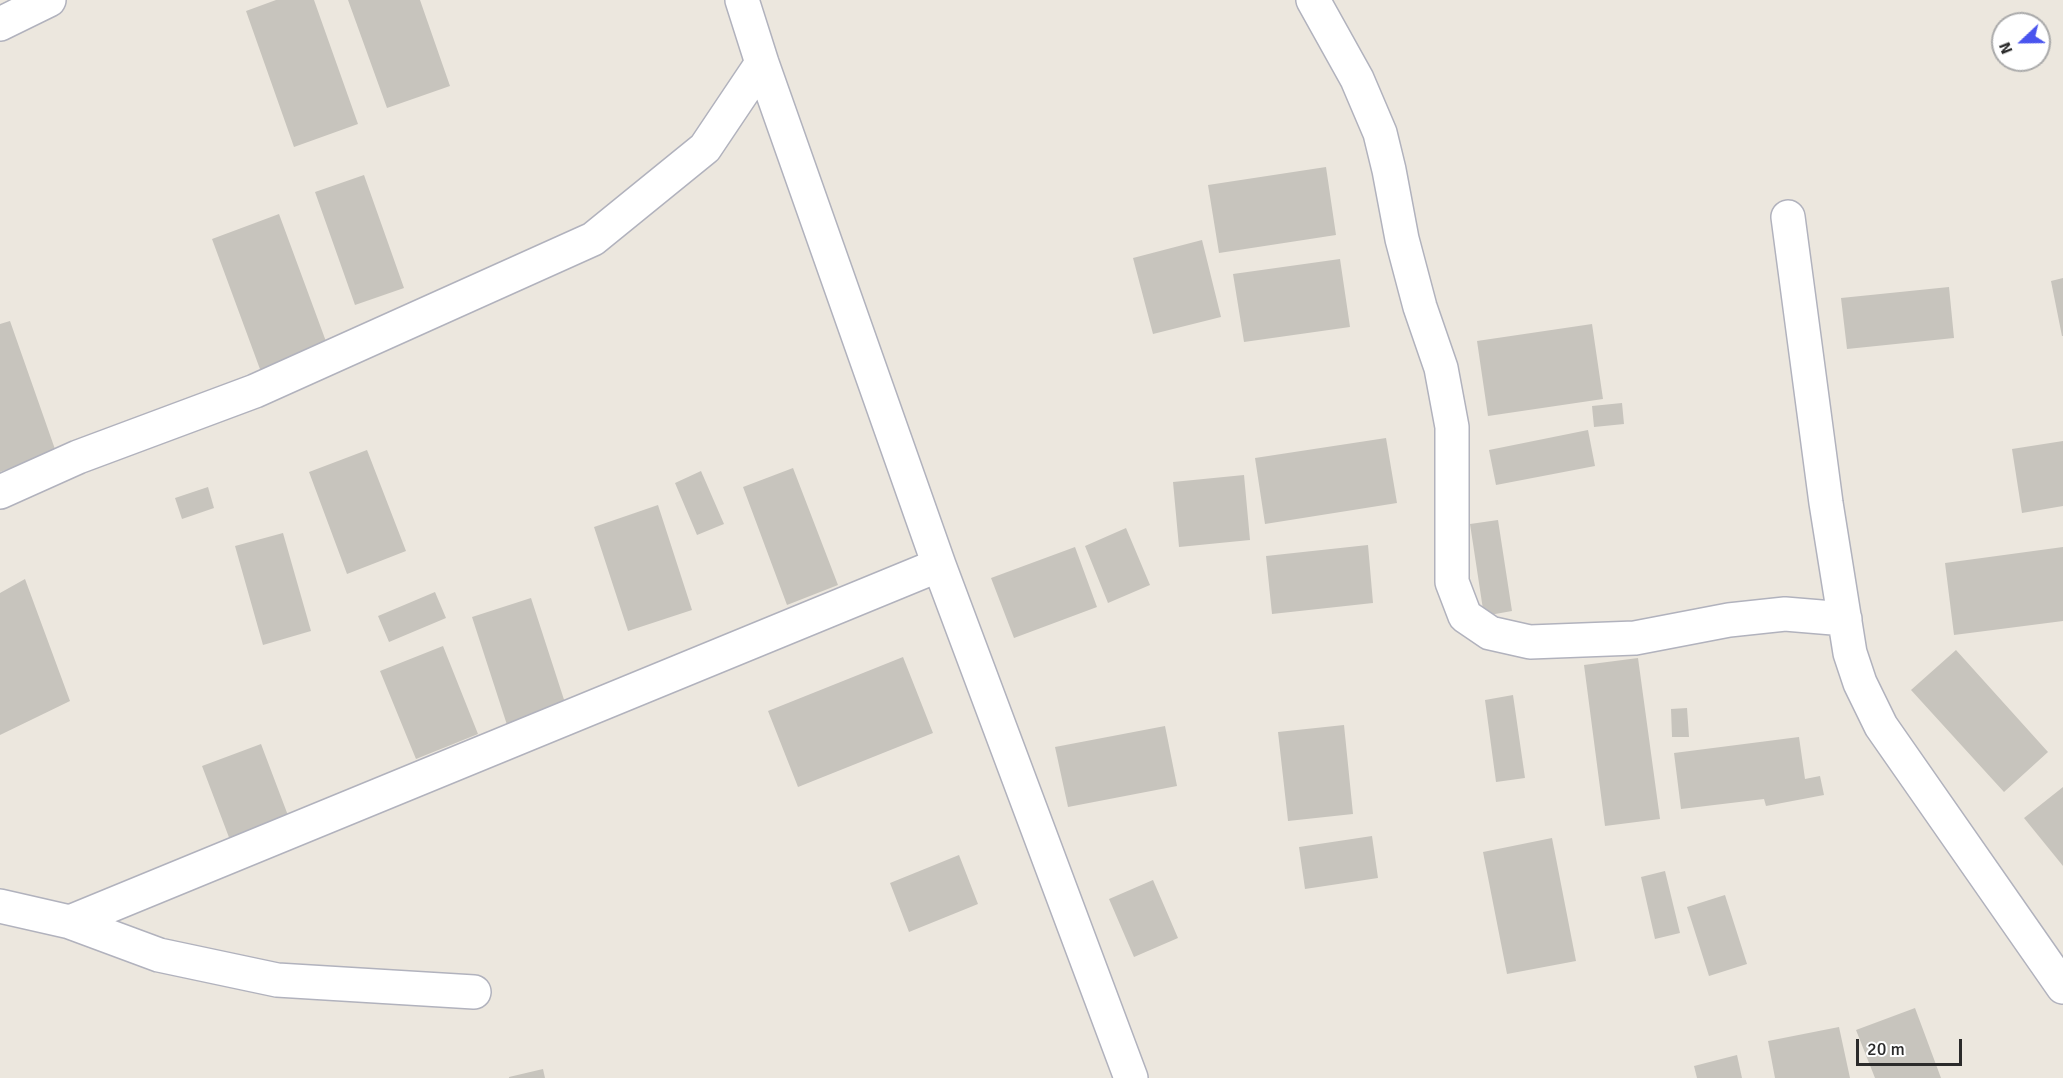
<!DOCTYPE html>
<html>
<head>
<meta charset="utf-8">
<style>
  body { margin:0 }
  #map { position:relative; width:2063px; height:1078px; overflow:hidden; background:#ece7de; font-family:Signika,sans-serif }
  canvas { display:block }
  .north { position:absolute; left:1991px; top:12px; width:60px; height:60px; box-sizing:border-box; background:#fff; border:2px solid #aaa; border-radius:50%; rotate:248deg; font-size:16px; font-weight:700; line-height:24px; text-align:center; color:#2b2b2b }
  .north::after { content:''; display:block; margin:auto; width:21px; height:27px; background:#4954ee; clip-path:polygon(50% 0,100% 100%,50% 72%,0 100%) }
  .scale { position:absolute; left:1856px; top:1039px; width:106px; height:27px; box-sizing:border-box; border:3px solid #2b2b2b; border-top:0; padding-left:8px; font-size:18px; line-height:21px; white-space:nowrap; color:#2b2b2b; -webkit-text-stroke:4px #fff; paint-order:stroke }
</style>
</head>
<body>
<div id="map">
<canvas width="2063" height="1078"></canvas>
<div class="north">N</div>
<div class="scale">20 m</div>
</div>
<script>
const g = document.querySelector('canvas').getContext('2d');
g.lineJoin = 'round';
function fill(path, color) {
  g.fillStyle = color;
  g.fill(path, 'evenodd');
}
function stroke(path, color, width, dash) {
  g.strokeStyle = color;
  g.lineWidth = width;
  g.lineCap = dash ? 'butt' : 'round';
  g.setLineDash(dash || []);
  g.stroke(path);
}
const building = new Path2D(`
  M276 0H314L358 124 294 147 246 11Z
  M348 0H420L450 86 387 108Z
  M1326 167 1336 235 1219 253 1208 185Z
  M364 175 404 288 355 305 315 192Z
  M279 214 331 355 264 380 212 239Z
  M1202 240 1221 317 1153 334 1133 258Z
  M1340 259 1350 327 1244 342 1233 274Z
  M2063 278V336H2062L2051 281Z
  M1949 287 1954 338 1847 349 1841 298Z
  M10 321 56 452 0 472V324Z
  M1592 324 1603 399 1488 416 1477 341Z
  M1622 403 1624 424 1594 427 1592 406Z
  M1588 430 1595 466 1496 485 1489 450Z
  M1386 438 1397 503 1265 524 1255 458Z
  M2063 441V506L2022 513 2012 449Z
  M367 450 406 551 347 574 309 472Z
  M793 468 838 585 787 605 743 487Z
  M701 471 724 524 697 535 675 483Z
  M1244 475 1250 540 1179 547 1173 482Z
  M208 487 214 508 182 519 175 498Z
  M658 505 692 610 628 631 594 527Z
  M1498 520 1512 611 1484 616 1470 524Z
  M1126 528 1150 585 1108 603 1085 546Z
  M283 533 311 631 263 645 235 546Z
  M1368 545 1373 603 1272 614 1266 556Z
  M1075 547 1097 607 1014 638 991 578Z
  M2063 547V621L1954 635 1945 563Z
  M25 579 70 701 0 735V593Z
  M435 592 446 618 389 642 378 616Z
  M531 598 568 712 509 731 472 617Z
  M443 646 478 734 416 759 380 671Z
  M1956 650 2048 752 2004 792 1911 690Z
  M903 657 933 733 798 787 768 711Z
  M1638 658 1660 819 1605 826 1584 665Z
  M1513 695 1525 778 1496 782 1485 700Z
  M1687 708 1689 737H1672L1671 709Z
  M1344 725 1353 814 1288 821 1278 732Z
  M1165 726 1177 786 1068 807 1055 747Z
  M1799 737 1805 779 1820 776 1824 795 1766 806 1764 799 1681 809 1674 753Z
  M261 744 292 826 233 848 202 766Z
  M2063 787V866L2024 818Z
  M1372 836 1378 878 1305 889 1299 847Z
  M1552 838 1576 961 1507 974 1483 852Z
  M959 855 978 904 909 932 890 883Z
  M1665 871 1680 933 1655 939 1641 877Z
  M1153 880 1178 938 1134 957 1109 899Z
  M1725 895 1747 964 1709 976 1687 907Z
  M1915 1008 1941 1078H1875L1856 1030Z
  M1839 1027 1850 1078H1775L1768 1041Z
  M1737 1055 1742 1078H1697L1694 1066Z
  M543 1069 545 1078H509V1077Z`);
const minor = new Path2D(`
  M742 0 762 63 939 565 1131 1078
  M1313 0 1357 79 1380 133 1389 170 1402 239 1420 307 1441 368 1452 427V582L1465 616 1490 633 1530 642 1635 638 1729 620 1785 614 1845 619
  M0 24 49 0
  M1788 217 1826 503 1850 653 1860 683 1881 726 2063 987
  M0 492 78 457 255 391 593 239 705 148 762 63
  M0 906 70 922 159 955 277 980 474 992
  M70 922 939 565`);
fill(building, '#c7c4bd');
stroke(minor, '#b1b2bd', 36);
stroke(minor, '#fff', 33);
</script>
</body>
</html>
